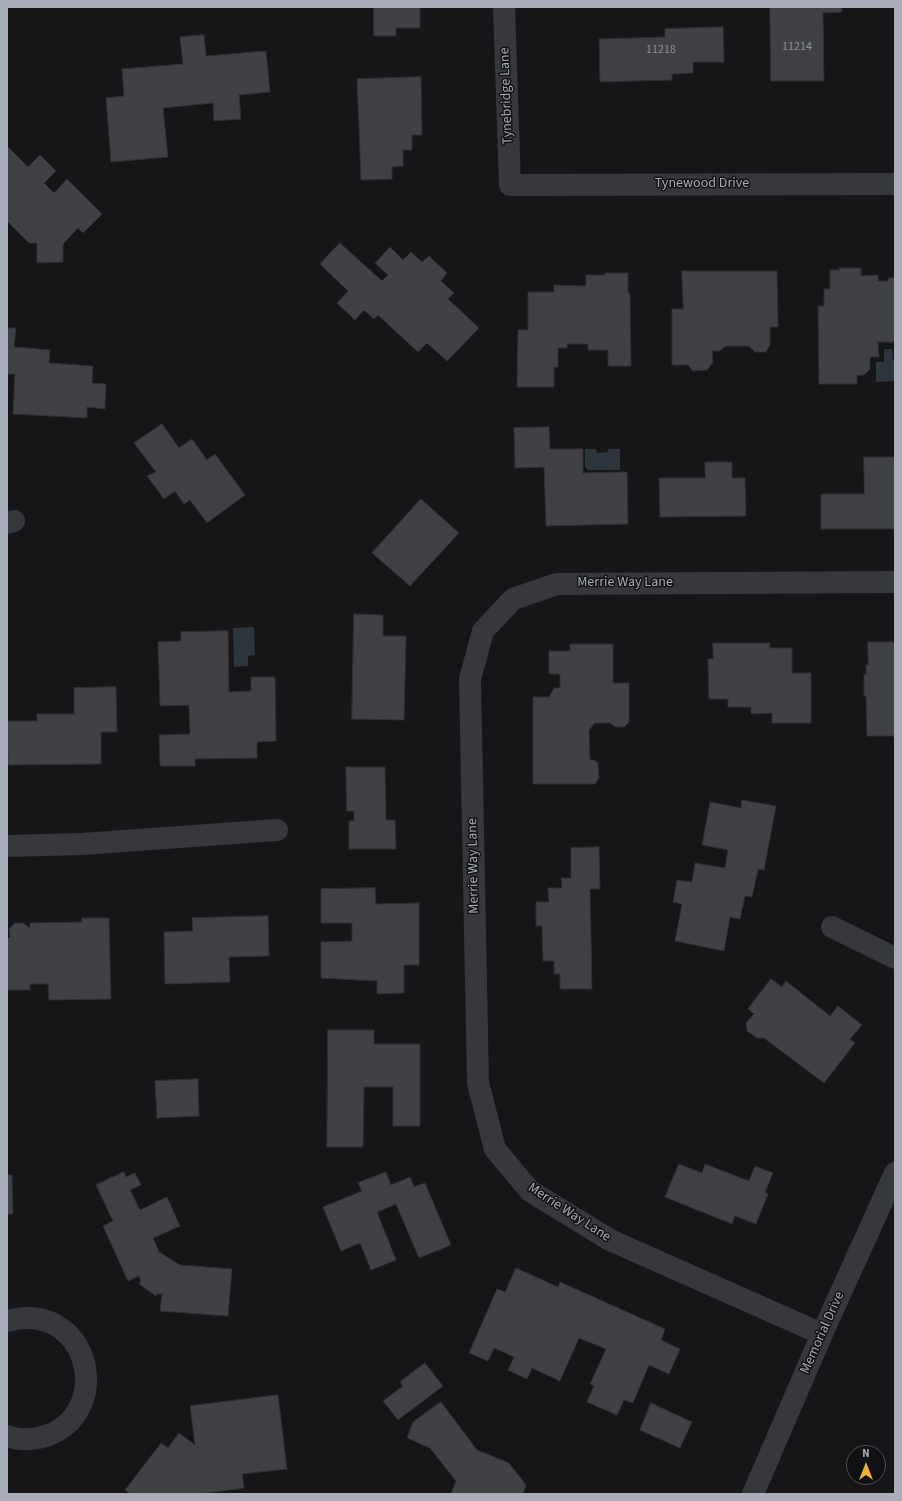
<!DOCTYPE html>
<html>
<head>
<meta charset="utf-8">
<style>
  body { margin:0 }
  #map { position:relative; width:902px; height:1501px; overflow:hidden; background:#161618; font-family:"Source Sans 3",sans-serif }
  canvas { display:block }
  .frame { position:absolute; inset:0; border:8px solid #a8adb8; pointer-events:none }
  .north { position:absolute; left:846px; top:1445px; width:40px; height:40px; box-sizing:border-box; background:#111113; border:1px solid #4d4f55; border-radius:50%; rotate:0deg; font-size:11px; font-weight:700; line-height:16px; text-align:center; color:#a8adb8 }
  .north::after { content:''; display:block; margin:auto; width:14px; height:18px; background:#f2b134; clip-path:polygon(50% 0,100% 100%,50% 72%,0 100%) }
</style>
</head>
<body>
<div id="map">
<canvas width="902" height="1501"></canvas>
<div class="frame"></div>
<div class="north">N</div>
</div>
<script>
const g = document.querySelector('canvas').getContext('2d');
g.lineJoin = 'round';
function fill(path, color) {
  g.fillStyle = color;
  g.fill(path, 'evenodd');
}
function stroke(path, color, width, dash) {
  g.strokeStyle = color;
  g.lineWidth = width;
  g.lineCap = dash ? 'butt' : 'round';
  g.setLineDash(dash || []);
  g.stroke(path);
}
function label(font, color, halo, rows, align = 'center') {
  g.font = font + ' "Source Sans 3",sans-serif';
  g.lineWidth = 3;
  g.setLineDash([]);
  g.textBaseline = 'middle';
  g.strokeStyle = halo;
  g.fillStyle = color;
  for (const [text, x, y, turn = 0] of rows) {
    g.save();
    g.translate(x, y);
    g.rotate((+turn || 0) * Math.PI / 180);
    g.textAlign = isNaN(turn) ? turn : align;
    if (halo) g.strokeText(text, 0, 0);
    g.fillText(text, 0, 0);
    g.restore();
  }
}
const water = new Path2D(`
  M884 349H892L893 360H895V381L876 382V362H884Z
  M585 449H596L597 453 608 452V449H620V470H588L585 467Z
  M254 627 255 655 248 656V666L234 667 233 628Z`);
const building = new Path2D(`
  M374 7H420V28H396V36H374Z
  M770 7H842V12L823 13 824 81H771Z
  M723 27 724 62H693V73L672 74V80L600 82 599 39 665 37V29Z
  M204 35 206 56 266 51 270 92 239 95 241 119 214 121 213 103 163 108 168 157 111 162 106 98 124 96 122 69 183 64 180 37Z
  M421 77 422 135H412V150H403V166L392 167V179L361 180 357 79Z
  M7 146 28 167 40 155 56 171 44 183 54 193 67 179 102 214 83 233 78 228 63 244V262L37 263V243H29L7 221Z
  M340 243 382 281 388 275 375 263 390 247 403 260 411 252 422 262 429 256 447 273 441 281 454 293 448 299 479 328 447 361 427 343 418 352 378 315 374 319 364 310 355 320 337 303 348 291 320 264Z
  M839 268H861V276L878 275V281H888V278H895V342H878L879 357H870V369L864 375H857V384H819L818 306H824V289H830V270H839Z
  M682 271H777L778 327H770V345L766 352H755L749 346H726L719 351H712L713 362 707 370 693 371 688 365H672V309H683Z
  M605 273H628V293H630L631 366H608V350H588V344H567V348H558V367H554V387H517L518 330H528V292H554V285L586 286V275H605Z
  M7 328H16L14 347 50 350 49 363 93 366 92 383 106 384 105 409 87 407V418L13 414 15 374H7Z
  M162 424 179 448 192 439 207 460 215 454 245 495 207 523 190 500 184 504 175 491 164 499 147 476 156 472 134 443Z
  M549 427 550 449H583V473L627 472 628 524 546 526 544 467 515 468 514 428Z
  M864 457H895V529H821V494H864Z
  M705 462H732V478H745L746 516 660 517 659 478H705Z
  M421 499 459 533 410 586 372 553Z
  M354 614 383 615V636H406L404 720 352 719Z
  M228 631 229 692 251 691V677H275L276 741 257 742V758L195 759V766H160L159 735 190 734 189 705 160 706 158 642 181 641V632Z
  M868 642H895V736H867L866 696H864V674H866V665H868Z
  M713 643H770V648H792V673H811V723H772V713L751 714V707H728V699H709L708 659H713Z
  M570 644H613V683H629V722L624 727H615L610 723H595L589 730 590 760H594L598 763 599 778 595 784H533V697H549L554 688H560V674H549V651H570Z
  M116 687 117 732H101V764L8 765 7 721H37V714H74V688Z
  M346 767H385L386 820H395L396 849H349V821H354V811H347Z
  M742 800 776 806 764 870 758 869 752 897 745 896 740 919 730 917 724 951 675 941 682 904 673 902 677 880 692 882 695 863 725 868 728 850 702 845 710 802 741 808Z
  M599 847 600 889H590L592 989H560V974H554V961H543L542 926H536V902H549L548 888H562L561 878H571V848Z
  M375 888 376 904 419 903V965H404V993L377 994V981L321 978V942L352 941V923H321V889Z
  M268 916 269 956 229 957 230 982 165 984 164 932 193 931 192 918Z
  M82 918H109L111 999 49 1000 48 984H30V990H7V939L10 937 9 929 15 923H23L30 928V923L82 922Z
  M771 979 782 987 786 981 830 1016 838 1006 862 1025 850 1039 855 1043 824 1083 764 1038H757L747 1031 746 1023 754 1014 748 1009Z
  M328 1030H374V1044H420V1126H393V1087H364L363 1147H327Z
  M198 1079 199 1116 157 1118 155 1081Z
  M679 1164 702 1173 705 1164 749 1181 755 1166 773 1173 765 1192 768 1194 756 1224 735 1216 732 1224 665 1197Z
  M124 1172 126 1177 135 1173 141 1185 130 1190 140 1210 167 1197 180 1226 153 1238 159 1252 180 1265 232 1269 228 1316 160 1311 162 1294H157L156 1296 139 1284 141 1281 139 1276 128 1281 103 1226 113 1221 96 1185Z
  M386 1172 391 1185 410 1177 414 1187 425 1183 451 1245 419 1258 396 1204 377 1212 396 1260 371 1270 360 1243 341 1251 323 1207 362 1191 358 1183Z
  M7 1175H12L13 1214H7Z
  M516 1268 558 1287 560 1282 665 1329 661 1340 680 1349 669 1374 649 1365 633 1403 624 1400 617 1415 587 1402 594 1386 590 1384 606 1349 579 1338 560 1381 532 1368 527 1379 508 1370 514 1357 494 1348 488 1361 469 1353 497 1289 505 1292Z
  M425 1363 443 1386 398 1420 383 1401 403 1386 400 1382Z
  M278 1395 287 1469 242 1474 244 1488 200 1494H131L125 1490 161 1443 168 1448 179 1433 195 1445 190 1406Z
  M441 1402 477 1450 509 1463 526 1485 523 1494H451L456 1481 430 1448 407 1438 413 1422Z
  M651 1403 692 1422 680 1448 640 1430Z`);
const minor = new Path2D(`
  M504 7 510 185 895 184
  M7 523 14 521
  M7 846 82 844 277 830
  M832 927 895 958
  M7 1321C13 1320 19 1318 25 1318 93 1316 110 1414 46 1436 33 1440 20 1441 7 1436
  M822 1334 610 1240 530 1191 495 1149 478 1083 470 679 483 631 513 599 557 584 895 582
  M753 1494 822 1334 895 1173`);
const numberNames = [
  ["11214",797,47],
  ["11218",661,50]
];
const streetNames = [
  ["Tynebridge Lane",507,96,-92],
  ["Tynewood Drive",702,184],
  ["Merrie Way Lane",625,583],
  ["Merrie Way Lane",474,866,-91],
  ["Merrie Way Lane",569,1213,33],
  ["Memorial Drive",823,1333,-66]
];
fill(water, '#2c353c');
fill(building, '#404145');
stroke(building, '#303034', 1);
stroke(minor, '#37383d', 22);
label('12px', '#8e929b', null, numberNames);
label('14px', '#a8adb8', '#111113', streetNames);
</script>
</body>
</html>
